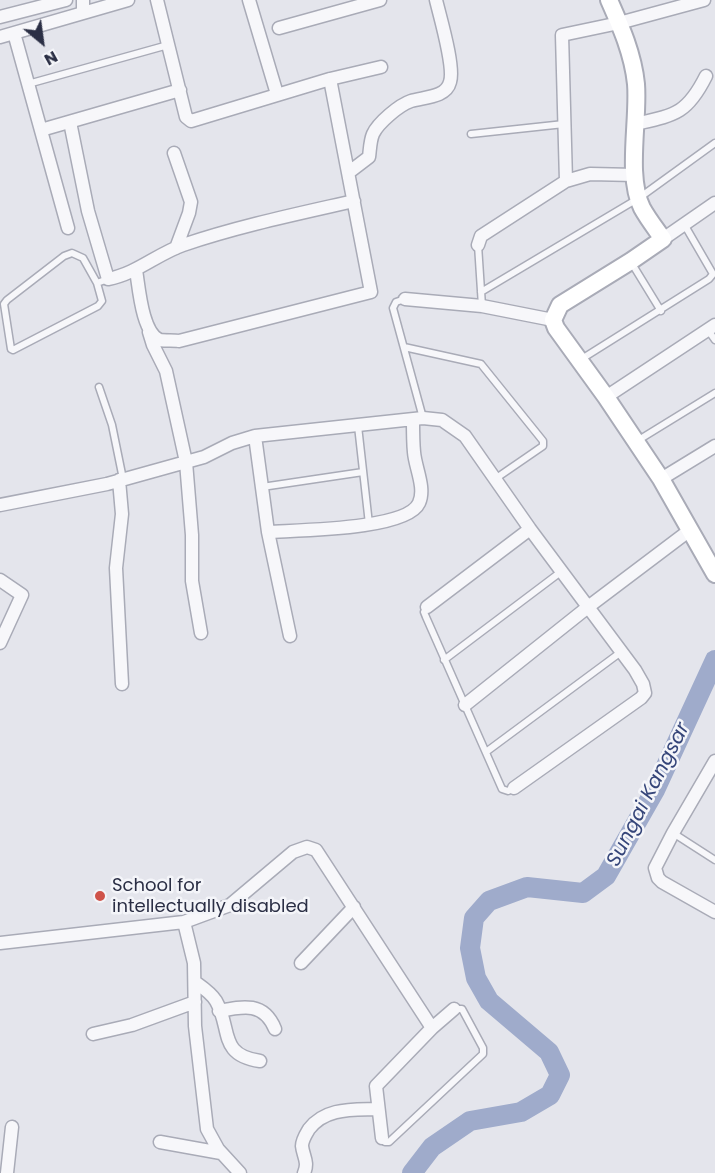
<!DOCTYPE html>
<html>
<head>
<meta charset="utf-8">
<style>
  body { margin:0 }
  #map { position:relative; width:715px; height:1173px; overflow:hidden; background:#e4e5ec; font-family:Poppins,sans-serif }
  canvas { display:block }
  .north { position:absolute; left:12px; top:12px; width:60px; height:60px; -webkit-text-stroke:4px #f4f5f9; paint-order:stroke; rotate:151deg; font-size:16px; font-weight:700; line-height:24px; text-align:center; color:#2b2f45 }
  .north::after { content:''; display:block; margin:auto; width:21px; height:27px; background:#2b2f45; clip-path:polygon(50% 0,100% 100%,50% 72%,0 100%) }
</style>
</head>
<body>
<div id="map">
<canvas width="715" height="1173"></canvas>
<div class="north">N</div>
</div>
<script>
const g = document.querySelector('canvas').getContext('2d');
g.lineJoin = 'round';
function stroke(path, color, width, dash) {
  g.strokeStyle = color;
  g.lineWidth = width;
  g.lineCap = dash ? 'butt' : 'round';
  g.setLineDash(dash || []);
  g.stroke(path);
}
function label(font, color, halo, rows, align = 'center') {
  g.font = font + ' Poppins,sans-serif';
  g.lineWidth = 5;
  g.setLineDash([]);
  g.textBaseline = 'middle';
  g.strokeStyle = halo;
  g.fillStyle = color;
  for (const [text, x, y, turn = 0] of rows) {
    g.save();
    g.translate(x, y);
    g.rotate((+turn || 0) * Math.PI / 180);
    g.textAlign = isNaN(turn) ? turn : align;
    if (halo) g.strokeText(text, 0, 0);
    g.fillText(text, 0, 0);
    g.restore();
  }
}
const river = new Path2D(`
  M412 1173 432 1147 470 1121 521 1112 550 1095 560 1075 549 1052 489 1001 476 978 470 948 474 918 489 901 527 887 583 893 606 876 655 790 715 660`);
const lane = new Path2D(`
  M28 84 168 45
  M471 134 564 124
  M478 245 482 306
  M631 262 661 311
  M97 283 102 301 98 306 13 350 11 349 4 304 7 300 64 256 72 253 83 258 97 283 108 279
  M481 292 639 198 715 143
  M405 299 396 302 393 308 423 418
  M708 330 715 340
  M404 347 481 364 543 441V446L495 479
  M580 360 709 279 713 274 684 224
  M99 387 112 425 123 479
  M358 426 369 524
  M637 441 715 393
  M262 487 363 472
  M427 607 424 612 426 617 502 789 508 791 514 788
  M444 660 562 571
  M486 752 621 652
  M673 833 715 860
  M382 1138 385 1142H389L483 1054V1048L462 1009H454`);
const street = new Path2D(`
  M83 0V13
  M157 0 186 117 191 121 330 79 381 67
  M249 0 277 94
  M0 17 66 0
  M279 28 380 0
  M14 33 68 228
  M0 37 128 0
  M70 122 88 211 108 279C136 274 157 254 183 245 239 226 297 214 354 201
  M635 124C675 115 687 114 706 76
  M41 130 180 90
  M174 153 191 202 189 213 176 248
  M348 173 369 157C370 150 370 141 373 134 378 123 399 105 411 101 423 97 446 98 450 82 455 67 440 17 436 0
  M566 181 562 35 619 23 704 0
  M663 239 715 203
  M478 245 481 236 566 181 590 174 635 175
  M136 270C139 288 142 333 160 340 166 341 174 340 179 341L371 292 330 79
  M405 299 482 306 553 320
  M149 332 153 345 166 371 186 462 192 535V581L201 633
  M606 397 715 325
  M255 436 268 532 290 636
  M661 479 715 446
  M119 480 122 514 116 568 122 684
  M0 505 107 484 204 457 232 443 255 436 423 418 442 420 465 436 530 529 635 670 643 684 645 693 641 698 514 788
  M268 532C297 530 407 530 419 503 426 488 415 467 414 452 413 442 413 431 413 420
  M0 580 22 595 0 643
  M427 607 530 529
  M465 705 588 607 690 530
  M715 761 673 833 655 868 658 878 662 882 715 912
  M184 922 194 963 195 1026 207 1129 218 1149 240 1173
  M0 943 184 922 230 905 293 852 307 847 316 850 432 1028
  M301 963 354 907
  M195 982C202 987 211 993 216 1001 232 1029 218 1055 260 1061
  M219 1011C244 1006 264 1002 275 1029
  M93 1034 132 1025 195 1002
  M382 1138 376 1086 432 1028 454 1009
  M160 1142 221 1153
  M7 1173 12 1127
  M304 1173C309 1162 303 1156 302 1146 302 1140 306 1134 309 1129 326 1107 353 1110 378 1109`);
const secondary = new Path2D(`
  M609 0C621 27 633 54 636 84 639 120 626 176 642 208 648 219 656 229 663 239L631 261 560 305 553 320 556 328 606 397 661 479 715 574`);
const markers = [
  [100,896,6,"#cf534a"]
];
const poiNames = [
  ["School for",112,886],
  ["intellectually disabled",112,907]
];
const waterNames = [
  ["Sungai Kangsar",649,795,-63]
];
stroke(river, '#9fabcb', 20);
stroke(lane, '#a9abb7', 9);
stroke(street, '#a9abb7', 15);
stroke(secondary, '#a9abb7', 20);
stroke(lane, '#f7f7fa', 6);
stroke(street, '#f7f7fa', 12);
stroke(secondary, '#fff', 16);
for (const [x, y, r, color] of markers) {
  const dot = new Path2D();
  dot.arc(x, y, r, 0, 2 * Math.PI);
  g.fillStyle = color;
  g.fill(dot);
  stroke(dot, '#f4f5f9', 2);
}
label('18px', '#2b2f45', '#f4f5f9', poiNames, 'left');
label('italic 20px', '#354579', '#f4f5f9', waterNames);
</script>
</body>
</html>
